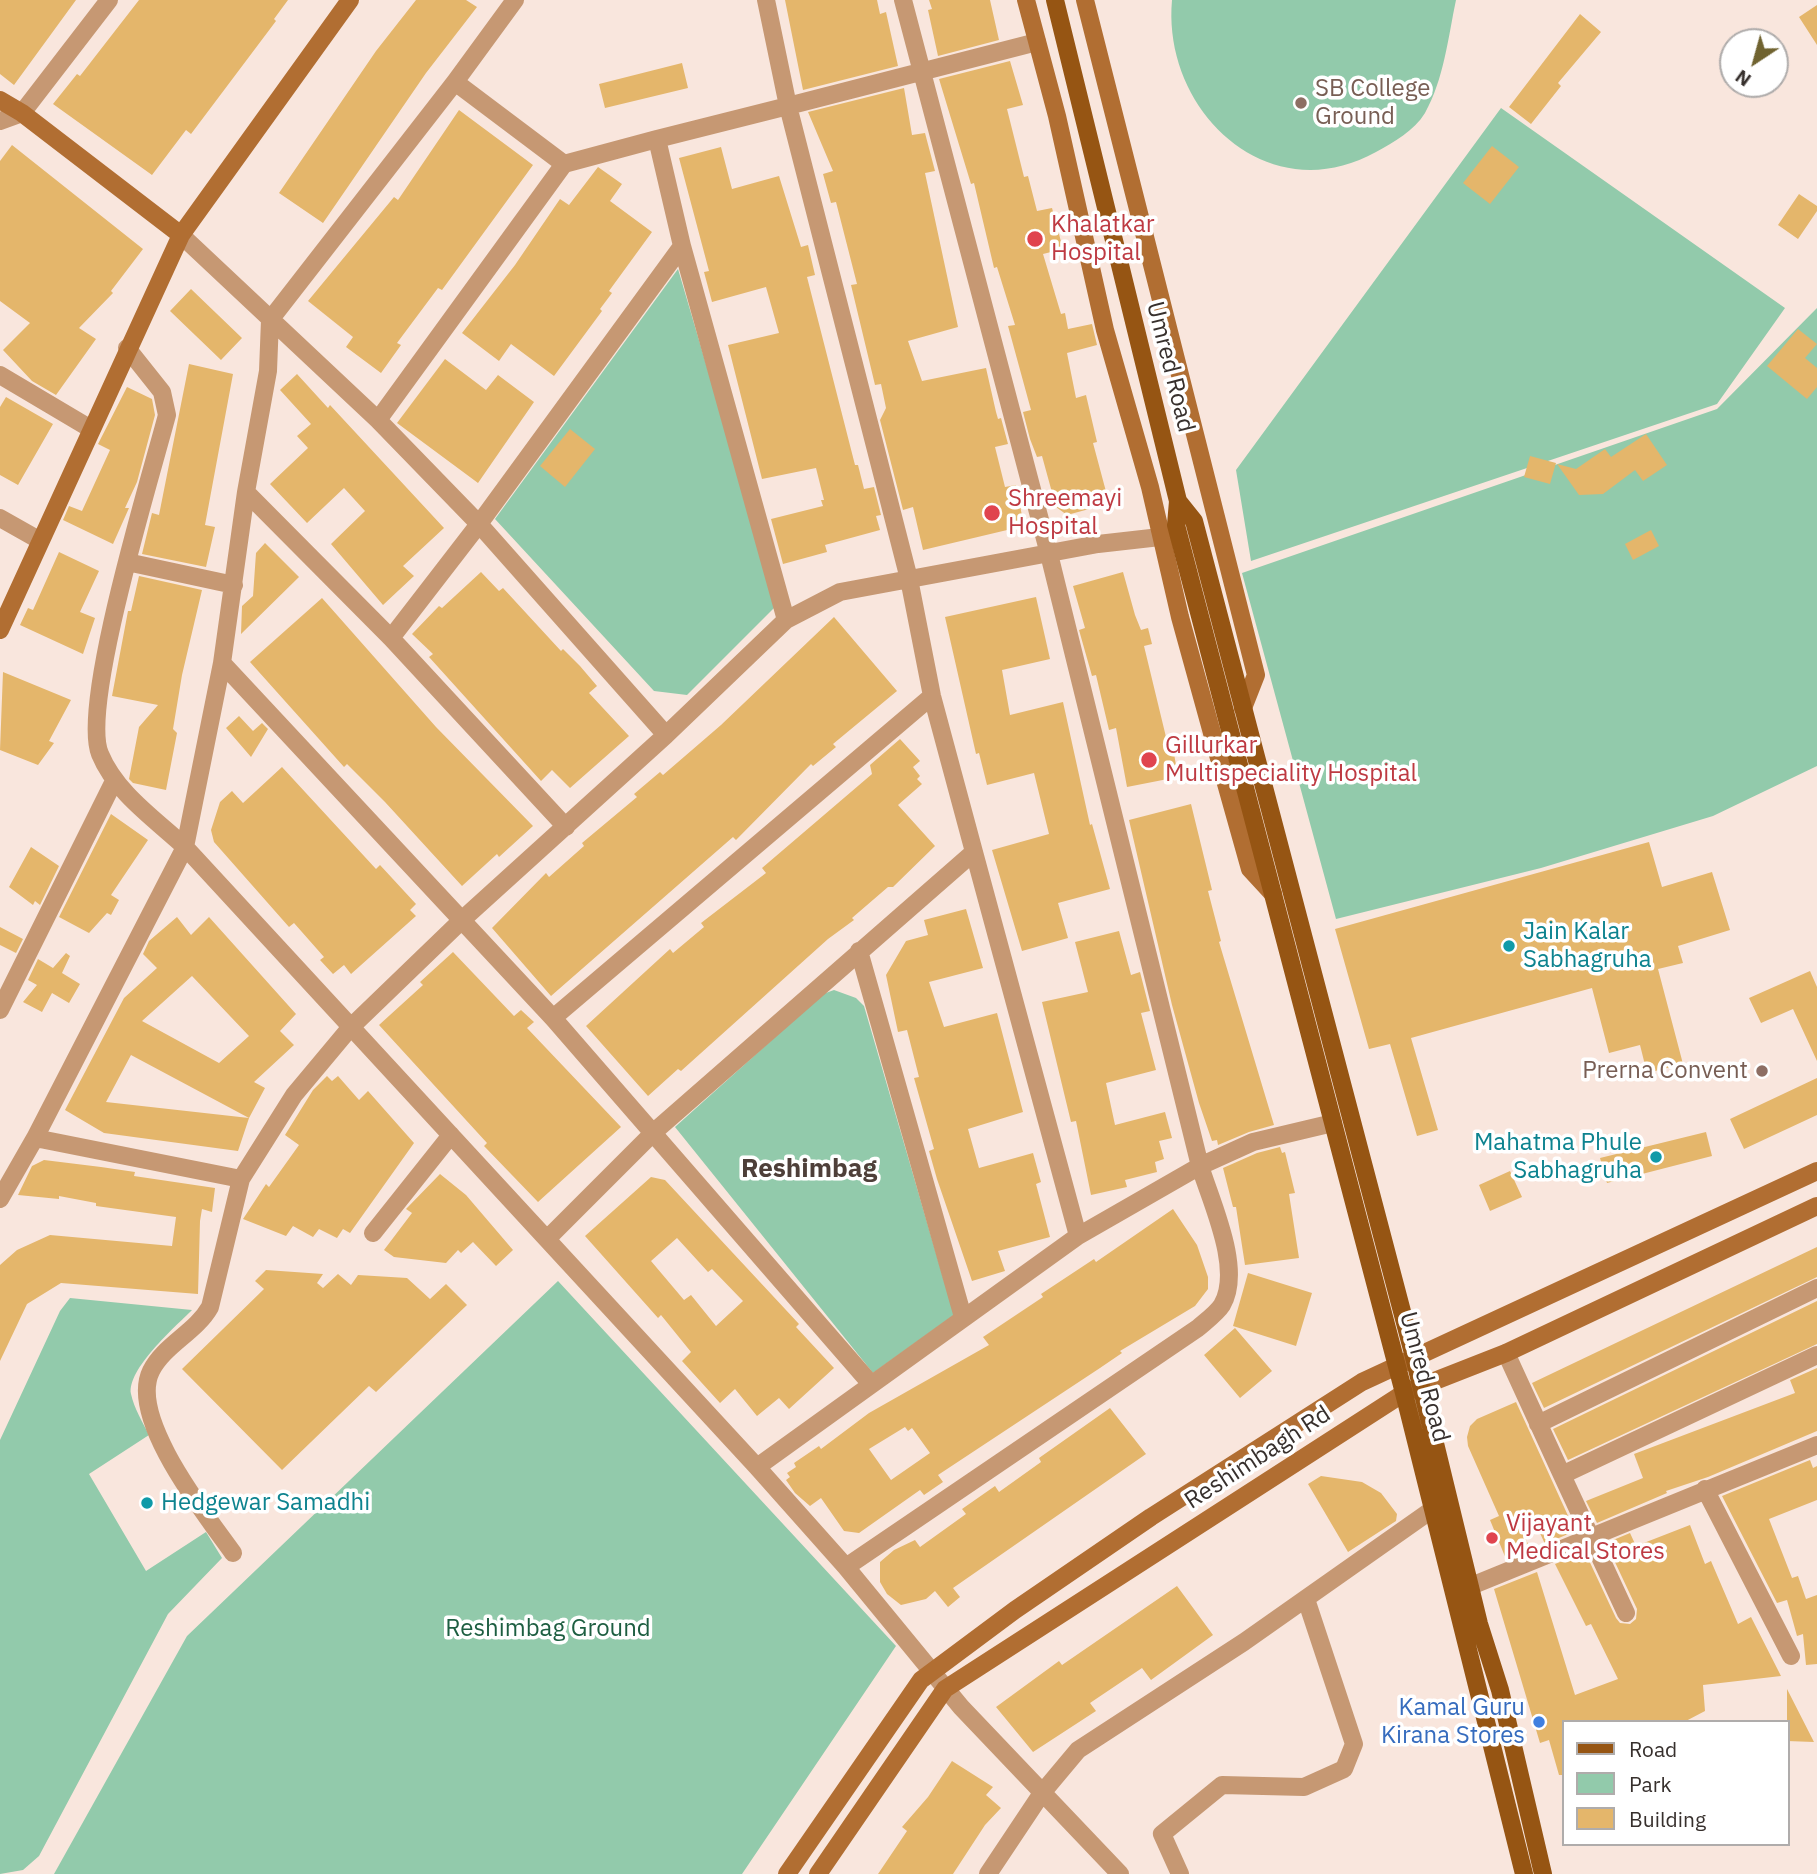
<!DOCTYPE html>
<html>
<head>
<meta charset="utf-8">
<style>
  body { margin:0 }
  #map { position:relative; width:1817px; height:1874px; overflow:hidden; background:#f9e6dd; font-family:"IBM Plex Sans",sans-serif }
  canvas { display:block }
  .legend { position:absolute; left:1562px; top:1720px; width:228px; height:126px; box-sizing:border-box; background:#fff; border:2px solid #afacab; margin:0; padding:9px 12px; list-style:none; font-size:21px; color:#37302d }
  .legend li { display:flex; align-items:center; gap:14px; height:35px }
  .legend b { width:35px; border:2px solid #afacab }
  .north { position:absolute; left:1719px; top:28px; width:70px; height:70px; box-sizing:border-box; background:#fff; border:2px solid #afacab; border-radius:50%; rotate:216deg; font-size:19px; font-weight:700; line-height:28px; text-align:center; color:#37302d }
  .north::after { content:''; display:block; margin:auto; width:24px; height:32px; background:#706330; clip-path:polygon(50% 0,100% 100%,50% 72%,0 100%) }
</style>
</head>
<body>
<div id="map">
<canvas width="1817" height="1874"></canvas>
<ul class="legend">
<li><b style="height:9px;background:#965513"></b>Road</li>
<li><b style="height:19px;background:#92caab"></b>Park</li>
<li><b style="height:19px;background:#e4b66b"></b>Building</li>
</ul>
<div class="north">N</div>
</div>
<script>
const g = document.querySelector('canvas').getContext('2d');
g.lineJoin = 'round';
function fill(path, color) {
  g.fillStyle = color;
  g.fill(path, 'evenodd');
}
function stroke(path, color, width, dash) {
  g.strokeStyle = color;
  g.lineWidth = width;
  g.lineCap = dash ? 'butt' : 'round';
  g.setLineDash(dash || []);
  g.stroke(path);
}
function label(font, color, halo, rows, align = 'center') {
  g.font = font + ' "IBM Plex Sans",sans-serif';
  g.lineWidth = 7;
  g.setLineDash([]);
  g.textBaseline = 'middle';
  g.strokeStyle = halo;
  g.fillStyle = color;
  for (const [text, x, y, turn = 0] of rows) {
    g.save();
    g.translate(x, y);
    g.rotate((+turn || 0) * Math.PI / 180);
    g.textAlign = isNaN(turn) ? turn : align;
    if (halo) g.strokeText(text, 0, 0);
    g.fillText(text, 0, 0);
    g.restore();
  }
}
const green = new Path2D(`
  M1172 0H1456C1448 38 1444 79 1425 113 1414 131 1394 142 1376 152 1268 212 1162 111 1172 0Z
  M1501 108 1785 308 1717 404 1251 561 1236 470Z
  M678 269 777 605 687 695 654 691 495 519Z
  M1817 308V766L1713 816 1541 868 1336 919 1242 573 1717 409Z
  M834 990 856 998 864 1006 954 1315 873 1373 675 1127 823 994Z
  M558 1281 896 1646 742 1874H54L187 1636Z
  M70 1298 192 1310C175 1327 127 1369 131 1394 134 1408 143 1423 149 1435L89 1474 146 1571 206 1532 222 1558 168 1614 39 1856 23 1870 0 1874V1440L60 1311Z`);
const building = new Path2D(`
  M0 0H76L14 85 0 74Z
  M139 0H288L274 19 276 21 191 134 186 130 152 175 53 104 77 74 80 76Z
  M416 0H466L477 7 426 73 323 223 279 193 376 51Z
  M785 0H877L880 14 886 12 898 66 803 90Z
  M929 0H990L999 40 938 56 928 10 932 9Z
  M1817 5V45L1799 17Z
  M1580 14 1601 32 1558 83 1561 86 1531 124 1509 107Z
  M1010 61 1023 105 1007 109 1024 177 1028 176 1037 211 1052 208 1063 249 1043 254 1061 314 1065 313 1068 329 1092 324 1097 345 1067 353 1076 398 1086 395 1097 442 1093 443 1108 499 1104 505 1067 515 1056 507 1042 456 1037 457 1030 439 1023 412 1031 410 1008 326 1015 325 997 267 994 268 974 183 971 184 939 79Z
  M682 63 688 88 605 108 599 84Z
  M904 88 912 135 925 133 935 171 925 173 958 327 908 341 922 381 986 368 996 412 998 419 1001 418 1008 444 995 447 1005 487 1016 485 1024 526 923 550 913 507 903 510 880 420 886 408 881 384 875 385 851 285 857 284 836 202 831 203 823 174 833 171 808 112Z
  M459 110 533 165 442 290 438 288 397 343 401 345 381 373 346 347 353 337 308 301 394 197 398 200Z
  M12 145 143 249 111 291 113 293 79 328 96 339 56 395 32 381 3 350 30 323 0 301V161Z
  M1492 146 1519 167 1490 204 1463 183Z
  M721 147 732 189 779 176 801 247 808 245 815 275 807 277 855 465H858L864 489 874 487 881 515 876 516 880 530 825 545 827 552 783 564 771 519 823 506 821 500H824L816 468 762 479 728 345 779 333 766 287 712 302 704 272 709 271 679 158Z
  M598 167 622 184 610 201 652 232 609 291 612 293 600 309 602 311 554 376 511 344 499 361 462 333 515 265 560 199 569 205Z
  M1799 194 1817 206V211L1798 239 1778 225Z
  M191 289 242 338 221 360 170 311Z
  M1798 329 1817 344 1805 358 1817 368V387L1807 399 1767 366Z
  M445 359 486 390 498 375 534 402 478 483 397 423Z
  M189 364 233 374 205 525 215 527 206 567 142 554 152 513 159 515Z
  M297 374 328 408 330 405 444 528 403 566 414 576 383 605 331 544 365 511 344 488 307 523 270 484 308 448 297 436 311 424 280 390Z
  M127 387 152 399 155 415 137 482 125 508H129L113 544 63 520 69 506 82 511 110 450 98 444Z
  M6 397 53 424 18 485 0 475V407Z
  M570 429 595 449 565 487 540 466Z
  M1646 434 1667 465 1643 481 1635 470 1603 494 1579 495 1557 464 1576 469 1605 449 1611 457Z
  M1530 456 1556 463 1550 484 1524 477Z
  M1651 530 1659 546 1633 560 1625 544Z
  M265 543 299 577 241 634 242 606 253 596 256 553Z
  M59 552 99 571 80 612 95 618 83 654 20 625 28 608 33 610Z
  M481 572 499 591 503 588 561 651 563 649 580 666 597 686 589 693 629 736 570 788 552 770 541 781 429 657 433 654 412 634 439 606 442 608Z
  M1123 572 1135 615 1141 630 1148 628 1152 644 1144 646 1166 737 1171 736 1178 777 1127 787 1116 728 1109 730 1096 675 1092 676 1079 630 1085 628 1073 586Z
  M139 576 202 590 182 675 173 729 177 733 166 790 133 783 129 779 139 727 158 705 112 696 128 611H131Z
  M1036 597 1050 659 1002 670 1010 715 1063 702 1090 825 1092 824 1110 889 1058 903 1068 938 1022 951 992 850 1049 834 1034 773 987 785 979 753 976 754 945 617Z
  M322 598 436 727 533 826 499 857 497 854 462 886 385 802 347 764 344 767 250 662Z
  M834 617 897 691 833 744 836 747 813 766 811 764 736 840 733 837 551 996 492 928 546 873 549 877 584 846 582 843 637 797 634 794 660 772 663 775 721 725Z
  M3 672 71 700 49 741 54 743 38 765 0 750Z
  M239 716 253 731 262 723 268 729 251 757 226 728Z
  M900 739 920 761 913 767 920 776 917 779 922 784 898 805 935 846 893 887H888L852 918 854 920 828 939 681 1071 678 1069 648 1096 586 1026 670 949 673 953 704 927 701 923 766 873 762 868 872 774 870 765Z
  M282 767 376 869 380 865 416 904 410 910 416 916 351 974 344 965 333 974 320 960 324 957 294 923 289 927 214 842 211 830 220 802 232 791 243 803Z
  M1191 804 1212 890 1208 891 1221 941 1219 942 1274 1125 1249 1132 1218 1145 1217 1140 1212 1141 1199 1103 1172 1005 1129 820Z
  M111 814 148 840 111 895 119 900 111 915 107 913 89 933 59 917Z
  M1649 842 1662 887 1712 872 1730 930 1678 946 1683 963 1658 969 1683 1064 1647 1073 1640 1045 1609 1053 1592 988 1411 1038 1438 1130 1417 1136 1390 1044 1369 1049 1335 929Z
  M31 847 59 866 40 905 35 901 33 905 9 887Z
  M966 909 983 968 929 982 944 1027 997 1013 1023 1112 968 1129 979 1168 1033 1153 1041 1182 1036 1184 1050 1237 998 1251 1005 1271 972 1281 937 1179 929 1151 934 1149 914 1078 919 1077 907 1030 898 1032 886 975 906 941 928 935 924 920Z
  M177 917 191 935 209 917 296 1014 280 1031 294 1045 254 1082 265 1088 249 1118 238 1151 104 1133 65 1110 124 998 157 968 143 954 149 941ZM192 976 249 1036 219 1063 142 1021ZM131 1055 249 1118 106 1102Z
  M0 927 23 939 16 953 0 945Z
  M1119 931 1131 975 1140 972 1150 1011 1141 1013 1156 1070 1106 1083 1115 1125 1165 1112 1172 1138 1159 1141 1164 1159 1155 1162 1157 1172 1125 1180 1127 1187 1091 1195 1076 1121 1071 1122 1042 1002 1088 992 1075 942Z
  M453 952 514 1016 521 1010 534 1022 527 1028 621 1127 538 1202 484 1146 487 1143 379 1025 423 985 420 982Z
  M66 953 70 956 62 973 80 984 69 1003 52 993 42 1012 23 1002 37 985 28 980 38 959 53 968Z
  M1810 971 1817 987V1061L1793 1009 1761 1023 1749 998Z
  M327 1076 332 1081 338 1076 359 1100 368 1091 414 1143 350 1233 343 1229 337 1238 319 1229 313 1237 293 1226 286 1236 243 1219 266 1184 269 1187 299 1145 285 1135 313 1090Z
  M1817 1078V1115L1744 1149 1730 1119Z
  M1706 1132 1712 1156 1607 1183 1600 1158Z
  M1280 1147 1282 1153 1285 1152 1295 1193 1289 1194 1299 1258 1245 1265 1236 1207H1233L1223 1168 1257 1153Z
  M44 1160 101 1167 135 1172 134 1176 215 1188 212 1212 202 1209 200 1221 198 1294 61 1283 27 1304 0 1361V1265L17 1250 50 1235 172 1246 176 1217 96 1206V1203L59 1196V1199L18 1195 32 1166Z
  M1510 1171 1522 1197 1490 1211 1479 1185Z
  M440 1174 466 1195 513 1250 496 1266 473 1242 461 1253 458 1250 446 1263 394 1257 384 1250 412 1213 406 1209Z
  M651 1177 665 1180 799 1324 796 1327 834 1368 789 1409 779 1398 757 1416 735 1389 720 1403 682 1361 691 1352 661 1315 658 1318 585 1236ZM677 1238 708 1272 712 1269 743 1301 716 1326 691 1295 684 1300 651 1261Z
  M1173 1209 1197 1245 1208 1277V1289L1195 1306 1120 1351 1122 1353 1100 1368 938 1475 943 1482 924 1495 920 1490 859 1533 844 1531 821 1498 810 1506 795 1493 786 1480 790 1477 787 1473 796 1467 794 1463 819 1446 821 1449 869 1413 989 1345 983 1337 1043 1297 1041 1294 1094 1259 1096 1262ZM905 1427 908 1431 912 1428 930 1453 891 1480 869 1449Z
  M1817 1247V1277L1544 1408 1532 1383Z
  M266 1270 323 1274 317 1283 323 1288 338 1274 351 1285 358 1275 407 1278 430 1299 446 1284 467 1305 376 1392 369 1386 282 1470 182 1369 264 1289 255 1281Z
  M1248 1273 1312 1293 1296 1346 1233 1326Z
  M1817 1301V1344L1568 1460 1553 1429Z
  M1235 1328 1272 1371 1240 1398 1204 1355Z
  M1817 1368V1431L1708 1477 1666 1491 1667 1493 1597 1523 1586 1501 1643 1478 1634 1454 1795 1393 1790 1380Z
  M1516 1402 1575 1531 1545 1544 1539 1531 1525 1536 1530 1550 1506 1559 1490 1520 1499 1516 1468 1446 1467 1437 1470 1426 1477 1419Z
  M1110 1408 1146 1454 953 1588 960 1597 948 1607 935 1591 926 1599 901 1605 887 1594 880 1582V1562L894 1550 915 1540 920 1547 966 1514 962 1509 995 1486 999 1492 1041 1462 1039 1458Z
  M1810 1460 1813 1468 1817 1466V1500L1769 1519 1792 1578 1798 1576 1806 1599 1817 1595V1664L1806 1665 1803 1634 1797 1636 1787 1600 1777 1603 1722 1496Z
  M1321 1476 1362 1482 1381 1493 1397 1514 1396 1521 1348 1552 1308 1484Z
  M1690 1525 1705 1564 1711 1561 1738 1624 1751 1617 1781 1676 1703 1685 1705 1711 1684 1722H1563V1775H1559L1549 1740 1540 1743 1494 1589 1537 1572 1575 1695 1618 1679 1591 1624 1586 1626 1555 1564 1585 1552 1616 1618 1620 1623 1630 1624 1636 1619 1637 1609 1606 1543 1630 1533 1636 1546Z
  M1177 1586 1213 1635 1151 1680 1142 1668 1090 1703 1096 1711 1033 1752 996 1707 1059 1661 1062 1665Z
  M1787 1689 1814 1742 1787 1741Z
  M952 1761 993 1787 986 1795 1001 1808 985 1825 953 1874H878L907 1831 902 1827 928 1797Z`);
const street = new Path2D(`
  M515 0 455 82 270 320 268 371 246 492 222 663 185 847 757 1467 846 1567 961 1707 1120 1874
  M766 0 788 106 1037 42
  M455 82 564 164
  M0 121 22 113 109 0
  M181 235 378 420 479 524 666 735 786 620 840 592 1098 544 1160 537
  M127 348 162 392 167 415C151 476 80 706 100 754 116 793 155 819 185 847L35 1138 241 1179 294 1095 350 1028 463 919 666 735
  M0 375 91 429
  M378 420 564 164 657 139 682 246
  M246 492 391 638 566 827
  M0 518 39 540
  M127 562 234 585
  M391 638 479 524 682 246 786 620
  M222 663 553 1018 871 1384
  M859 951 963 1317
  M0 1010 114 781
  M553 1018 932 696
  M0 1199 35 1138
  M373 1233 451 1135
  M1078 1236 1200 1166 1253 1142 1333 1123
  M547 1239 655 1131 974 852 932 696 909 579 788 106 657 139
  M1506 1353 1562 1475 1817 1355
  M1538 1424 1817 1288
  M757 1467 1078 1236 974 852
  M1562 1475 1626 1613
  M1705 1489 1791 1656
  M233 1553C206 1515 128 1418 151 1371 164 1345 196 1332 210 1307L241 1179
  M846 1567 1198 1328C1206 1321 1217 1313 1222 1305 1243 1269 1211 1202 1200 1166L1049 554 903 0
  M1471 1586 1817 1445
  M988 1874 1042 1793 1078 1750 1244 1642 1433 1509
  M1180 1874 1162 1834 1222 1785 1304 1787 1344 1769 1354 1744 1306 1599`);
const secondary = new Path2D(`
  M1026 0 1057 116 1105 330 1150 487 1180 617 1225 780 1250 869 1273 894
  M1085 0 1256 675 1243 708
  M0 100 22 113 181 235
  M0 630 181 235 350 0
  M787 1874 921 1680 1015 1610 1151 1517 1362 1382 1817 1171
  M818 1874 945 1689 1404 1393 1506 1353 1817 1206`);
const primary = new Path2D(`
  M1055 0 1178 501 1176 525 1404 1393 1524 1874
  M1178 501 1194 521 1414 1357 1479 1624 1500 1690 1543 1874`);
const markers = [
  [1301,103,7,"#8d6e63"],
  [1035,239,9,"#e0444e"],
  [992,513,9,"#e0444e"],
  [1149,760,9,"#e0444e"],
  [1509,946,7,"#0f9aa8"],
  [1762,1071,7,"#8d6e63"],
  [1656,1157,7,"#0f9aa8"],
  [147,1503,7,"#0f9aa8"],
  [1492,1538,7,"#e0444e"],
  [1539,1722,7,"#3f7fe0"]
];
const educationNames = [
  ["SB College",1315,89],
  ["Ground",1315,117],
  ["Prerna Convent",1748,1071,"right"]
];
const healthNames = [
  ["Khalatkar",1051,225],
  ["Hospital",1051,253],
  ["Shreemayi",1008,499],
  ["Hospital",1008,527],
  ["Gillurkar",1165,746],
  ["Multispeciality Hospital",1165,774],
  ["Vijayant",1506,1524],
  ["Medical Stores",1506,1552]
];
const streetNames = [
  ["Umred Road",1170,367,76],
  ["Umred Road",1424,1377,75],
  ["Reshimbagh Rd",1258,1458,-33]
];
const cultureNames = [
  ["Jain Kalar",1523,932],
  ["Sabhagruha",1523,960],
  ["Mahatma Phule",1642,1143,"right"],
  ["Sabhagruha",1642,1171,"right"],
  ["Hedgewar Samadhi",161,1503]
];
const parkNames = [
  ["Reshimbag Ground",548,1629]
];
const shopNames = [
  ["Kamal Guru",1525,1708],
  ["Kirana Stores",1525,1736]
];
const neighbourhoodNames = [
  ["Reshimbag",809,1169]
];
fill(green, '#92caab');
fill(building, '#e4b66b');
stroke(street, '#c69873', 18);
stroke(secondary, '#b16e32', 18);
stroke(primary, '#965513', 18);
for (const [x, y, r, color] of markers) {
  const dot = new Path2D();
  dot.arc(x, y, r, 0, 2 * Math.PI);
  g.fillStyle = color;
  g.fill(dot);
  stroke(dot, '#fff', 2.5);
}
label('24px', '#785e54', '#fff', educationNames, 'left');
label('24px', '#be3a42', '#fff', healthNames, 'left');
label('24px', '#37302d', '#fff', streetNames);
label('24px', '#0d838f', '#fff', cultureNames, 'left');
label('24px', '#1d5e41', '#fff', parkNames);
label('24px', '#366cbe', '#fff', shopNames, 'right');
label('bold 26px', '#4e3f39', '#fff', neighbourhoodNames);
</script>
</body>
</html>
